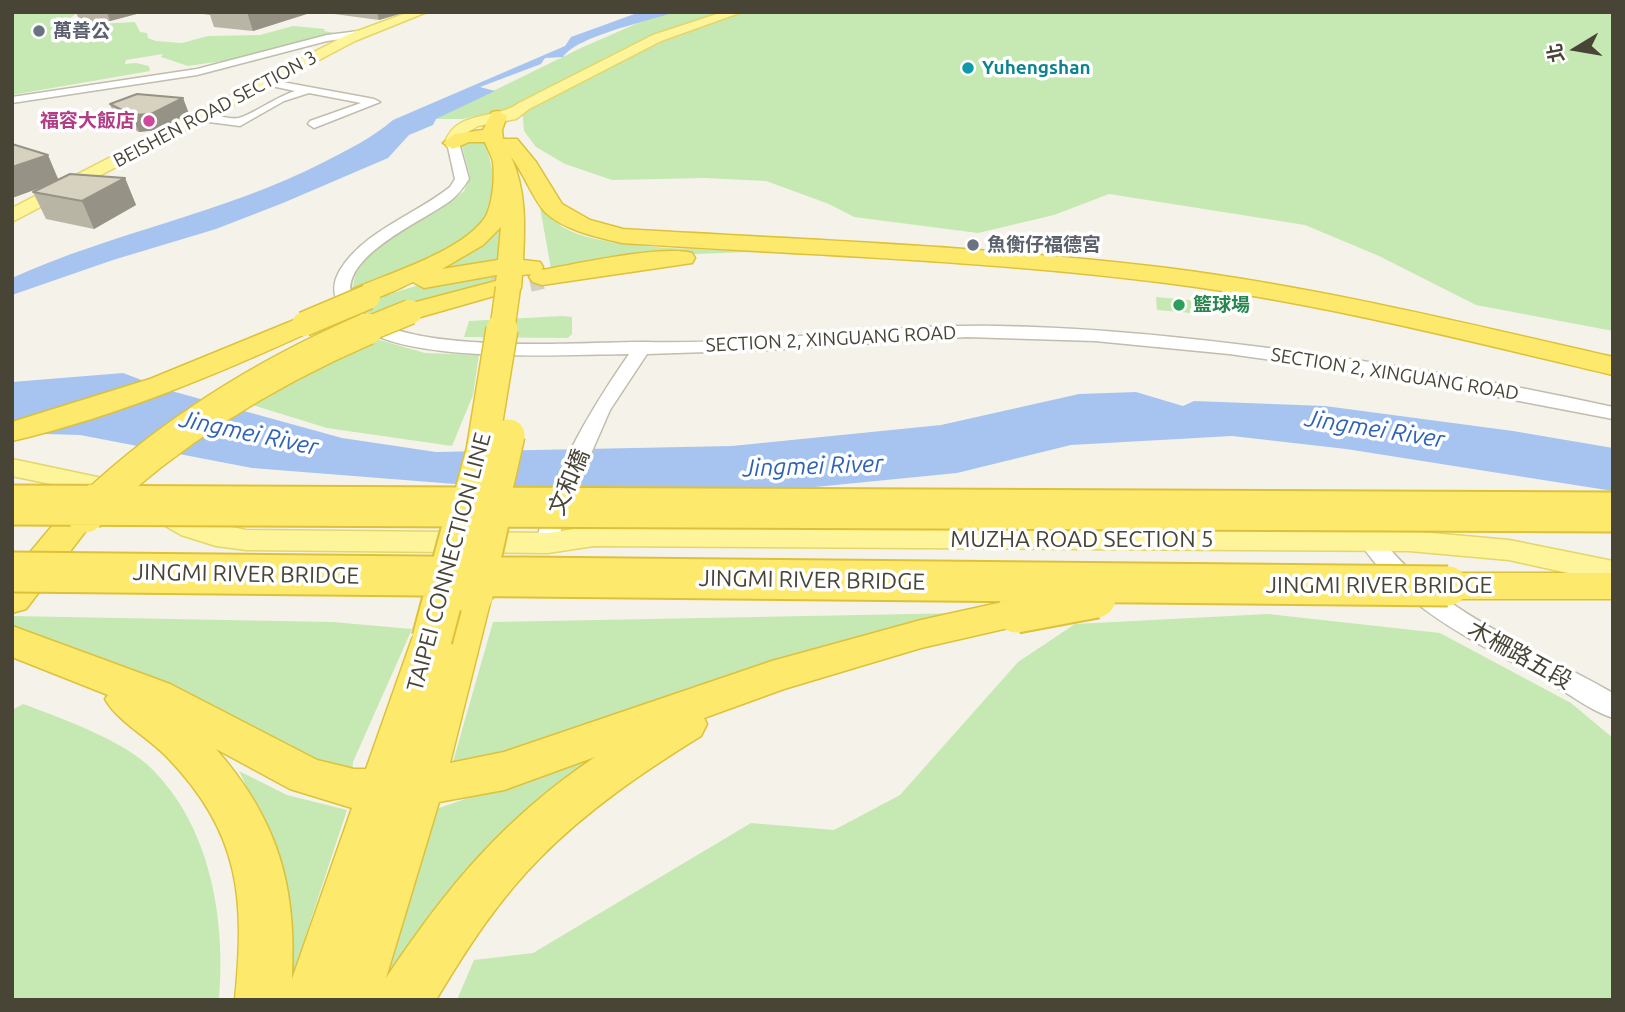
<!DOCTYPE html>
<html>
<head>
<meta charset="utf-8">
<style>
  body { margin:0 }
  #map { position:relative; width:1625px; height:1012px; overflow:hidden; background:#f5f3e9; font-family:Ubuntu,"Noto Sans TC",sans-serif }
  canvas { display:block }
  .frame { position:absolute; inset:0; border:14px solid #484537; pointer-events:none }
  .north { position:absolute; left:1541px; top:14px; width:70px; height:70px; -webkit-text-stroke:5px #fff; paint-order:stroke; rotate:259deg; font-size:19px; font-weight:700; line-height:28px; text-align:center; color:#484537 }
  .north::after { content:''; display:block; margin:auto; width:24px; height:32px; background:#484537; clip-path:polygon(50% 0,100% 100%,50% 72%,0 100%) }
</style>
</head>
<body>
<div id="map">
<canvas width="1625" height="1012"></canvas>
<div class="frame"></div>
<div class="north">北</div>
</div>
<script>
const g = document.querySelector('canvas').getContext('2d');
g.lineJoin = 'round';
function fill(path, color) {
  g.fillStyle = color;
  g.fill(path, 'evenodd');
}
function stroke(path, color, width, dash) {
  g.strokeStyle = color;
  g.lineWidth = width;
  g.lineCap = dash ? 'butt' : 'round';
  g.setLineDash(dash || []);
  g.stroke(path);
}
function label(font, color, halo, rows, align = 'center') {
  g.font = font + ' Ubuntu,"Noto Sans TC",sans-serif';
  g.lineWidth = 7;
  g.setLineDash([]);
  g.textBaseline = 'middle';
  g.strokeStyle = halo;
  g.fillStyle = color;
  for (const [text, x, y, turn = 0] of rows) {
    g.save();
    g.translate(x, y);
    g.rotate((+turn || 0) * Math.PI / 180);
    g.textAlign = isNaN(turn) ? turn : align;
    if (halo) g.strokeText(text, 0, 0);
    g.fillText(text, 0, 0);
    g.restore();
  }
}
const green = new Path2D(`
  M12 12H79L58 26 135 22 140 32 147 33 148 38 156 41 182 43 208 36 260 35 293 26 325 29 324 31 335 33 236 59 188 66 161 57 163 54 126 60 125 64 136 63 149 66 150 71 12 95Z
  M675 12H1613V331L1476 305 1379 256 1305 225 1109 194 1054 215 978 233 854 217 829 204 766 181 705 178 612 180 565 164 536 147 524 131 522 106 462 119H436L583 47 652 17Z
  M483 139C490 153 499 194 492 208 476 242 405 278 373 299L429 282 495 272V283L368 316C312 262 432 219 464 191L470 176 461 143Z
  M538 196C546 206 551 219 561 226 601 252 720 249 771 251L673 255 551 269Z
  M507 225 496 263 428 272 483 242Z
  M1156 297 1200 301 1202 314 1157 310Z
  M562 316 572 317V334L568 338 464 337 469 321Z
  M376 339 425 353 479 355 473 395 452 446 327 428 249 404 288 381Z
  M963 613 521 751 452 765 493 622Z
  M1268 614 1440 633 1571 703 1613 738V1000H457L474 960 533 953 751 823 834 830 900 795 1018 662 1075 624Z
  M12 616 333 622 412 629 353 762 352 774 318 769 105 663 12 627Z
  M23 704C59 717 125 741 152 769 211 828 226 920 219 1000H12V710Z
  M629 743 492 846 443 898 386 983 436 809Z
  M239 771 287 795 347 810 292 977 266 827Z`);
const water = new Path2D(`
  M640 12H675C649 21 577 36 563 57L545 58 541 64 480 87 495 91 436 119 433 125 409 135 388 158 283 203 216 229 113 260 12 295V278C113 232 225 213 324 162 349 149 372 138 393 120L565 46 571 37Z
  M123 373 168 390 342 438 436 452 732 446 941 425 1079 394 1136 392 1183 406 1194 401 1325 406 1513 431 1613 448V491L1346 449 1232 436 1071 445 957 473 785 490H531L252 468 80 435 12 433V382Z`);
const highwayTunnel = new Path2D(`
  M494 288 542 277`);
const minor = new Path2D(`
  M359 31 364 34 362 36 327 41 197 75 12 103V97L197 69 327 35Z
  M266 79 374 99 380 102 314 128 308 124 310 121 361 103 309 93 284 101 240 126 201 121 195 117C207 108 225 121 239 118 253 114 276 97 295 91L262 84 261 82Z
  M453 139 459 143 469 179C463 188 458 195 450 201 425 220 337 257 352 298 376 360 588 341 645 342 763 345 879 324 996 326 1079 327 1162 335 1244 345 1368 360 1491 380 1613 407V419L1394 377 1229 354 1095 341 966 337 767 350 647 354 610 410 566 511 556 548 548 551 540 548 536 543C552 474 589 412 629 354 562 355 427 362 370 333 356 327 346 318 339 305 332 293 333 282 340 270 364 231 415 215 450 187L455 179 447 143Z
  M1371 533 1379 536C1438 613 1531 646 1613 693V718C1589 710 1568 693 1547 681 1477 642 1404 611 1359 541L1363 536Z`);
const major = new Path2D(`
  M409 12H427L355 41 12 222V208L347 35Z
  M723 12H742L661 41 529 109 516 119 478 126 463 135 459 147H447L445 143C455 110 496 120 519 103L653 35Z
  M12 459 116 481 144 490 203 521 246 530 548 533 594 526 1409 531 1509 540 1613 561V583L1509 560 1409 551 594 546 548 553 246 550 216 546 181 535 124 502 99 494 12 476Z`);
const highway = new Path2D(`
  M498 111 507 116 502 130 503 139H517L536 162 562 204 590 220 623 229C804 240 986 246 1167 268 1317 287 1465 323 1613 357V375C1465 340 1317 302 1166 283 986 260 803 255 622 243 597 237 566 231 546 213 533 200 524 173 511 157 526 189 525 225 523 260L540 262 543 267 542 270C577 264 660 245 692 253L695 258 692 263 542 285 533 282 529 277 531 274 522 275 521 288 517 293 501 294 410 320 401 318 397 312 401 306 496 281 497 275 424 288 413 282C395 290 372 304 353 299L349 294 353 289C390 273 464 251 486 216 493 202 495 177 493 162 492 156 487 148 485 142H469L453 149 443 143 455 134 483 130 492 112ZM501 227 498 260 442 269 483 245Z
  M304 316 314 318 318 324 314 330C216 375 117 416 12 441V422L150 379Z
  M70 517 83 520 88 528 26 609 12 613V574L57 520Z
  M1448 573H1613V599H1448L1434 595 1429 586 1434 577Z
  M473 582 487 586 492 595 450 763 504 752 772 661 921 620 1016 599 1030 603 1036 613 1030 623 921 648 784 689 704 718 707 724 701 736C643 772 587 810 540 858 498 900 466 950 436 1000H235C245 899 241 834 167 757 149 738 117 721 105 699L108 695 12 657V626L170 684 317 760 354 769H366L412 639 418 629 432 624 444 628 454 595 459 586ZM216 749 290 789 352 808 292 979C297 886 278 820 216 749ZM595 757C503 819 447 887 386 978L439 802 504 790Z`);
const highwayBridgeFar2 = new Path2D(`
  M304 324 368 297
  M363 331 410 312
  M502 331 508 288`);
const highwayBridgeFar1 = new Path2D(`
  M12 505 241 506
  M92 506C173 430 265 373 367 329
  M467 506 482 451 502 329
  M493 506 509 435`);
const highwayBridge = new Path2D(`
  M12 505 1613 512
  M85 513 94 504
  M12 572 1448 586
  M473 595 493 504
  M1016 613 1096 598
  M432 639 468 504`);
const wall = new Path2D(`
  M76 12H144L110 21 80 23Z
  M190 12H313L253 31 214 27 210 15Z
  M319 12H406L379 20Z
  M183 98 189 114 157 130 139 132 116 121 110 104Z
  M12 144 59 179 125 178 136 205 94 229 46 219 33 192 48 185 12 198Z`);
const shadedWall = new Path2D(`
  M107 12H144L110 21Z
  M247 12H313L253 31Z
  M377 12H406L379 20Z
  M183 98 189 114 157 130 139 132 132 115Z
  M48 155 59 181 12 198V167Z
  M125 178 136 205 94 229 82 201Z`);
const building = new Path2D(`
  M137 94 183 98 151 114 132 115 110 104Z
  M12 144 48 155 12 167Z
  M70 174 125 178 82 201 33 192Z`);
const markers = [
  [39,31,7,"#6b7280"],
  [968,68,7,"#0f9aa8"],
  [149,121,7,"#d1479c"],
  [973,245,7,"#6b7280"],
  [1179,305,7,"#2e9e5b"]
];
const farWorshipnames = [
  ["萬善公",53,31],
  ["魚衡仔福德宮",987,245]
];
const farCulturenames = [
  ["Yuhengshan",982,68]
];
const farStreetnames = [
  ["BEISHEN ROAD SECTION 3",215,109,-28],
  ["SECTION 2, XINGUANG ROAD",831,339,-3],
  ["SECTION 2, XINGUANG ROAD",1395,374,9]
];
const farHotelnames = [
  ["福容大飯店",135,121]
];
const farLeisurenames = [
  ["籃球場",1193,305]
];
const streetNames = [
  ["文和橋",569,482,-67],
  ["MUZHA ROAD SECTION 5",1082,539],
  ["TAIPEI CONNECTION LINE",449,562,-75],
  ["JINGMI RIVER BRIDGE",246,574,1],
  ["JINGMI RIVER BRIDGE",812,580,1],
  ["JINGMI RIVER BRIDGE",1379,585],
  ["木柵路五段",1520,655,29]
];
const waterNames = [
  ["Jingmei River",1375,429,9],
  ["Jingmei River",249,433,12],
  ["Jingmei River",813,466,-2]
];
fill(green, '#c6e8b3');
fill(water, '#a7c4f0');
stroke(highwayTunnel, '#d2d0c5', 24, [24, 12]);
stroke(minor, '#c0bdac', 3);
stroke(major, '#e4d668', 3);
stroke(highway, '#ddc13b', 3);
fill(minor, '#fff');
fill(major, '#fef499');
fill(highway, '#fde96c');
stroke(highwayBridgeFar2, '#ddc13b', 27, []);
stroke(highwayBridgeFar1, '#ddc13b', 34, []);
stroke(highwayBridge, '#ddc13b', 43, []);
stroke(highwayBridgeFar2, '#fde96c', 24);
stroke(highwayBridgeFar1, '#fde96c', 31);
stroke(highwayBridge, '#fde96c', 39);
fill(wall, '#b8b5a4');
fill(shadedWall, '#969386');
fill(building, '#d6d2bf');
stroke(building, '#969386', 2);
for (const [x, y, r, color] of markers) {
  const dot = new Path2D();
  dot.arc(x, y, r, 0, 2 * Math.PI);
  g.fillStyle = color;
  g.fill(dot);
  stroke(dot, '#fff', 2.5);
}
label('bold 19px', '#5b616d', '#fff', farWorshipnames, 'left');
label('bold 19px', '#0d838f', '#fff', farCulturenames, 'left');
label('19px', '#484537', '#fff', farStreetnames);
label('bold 19px', '#b23c85', '#fff', farHotelnames, 'right');
label('bold 19px', '#27864d', '#fff', farLeisurenames, 'left');
label('23px', '#484537', '#fff', streetNames);
label('italic 24px', '#3063b5', '#fff', waterNames);
</script>
</body>
</html>
